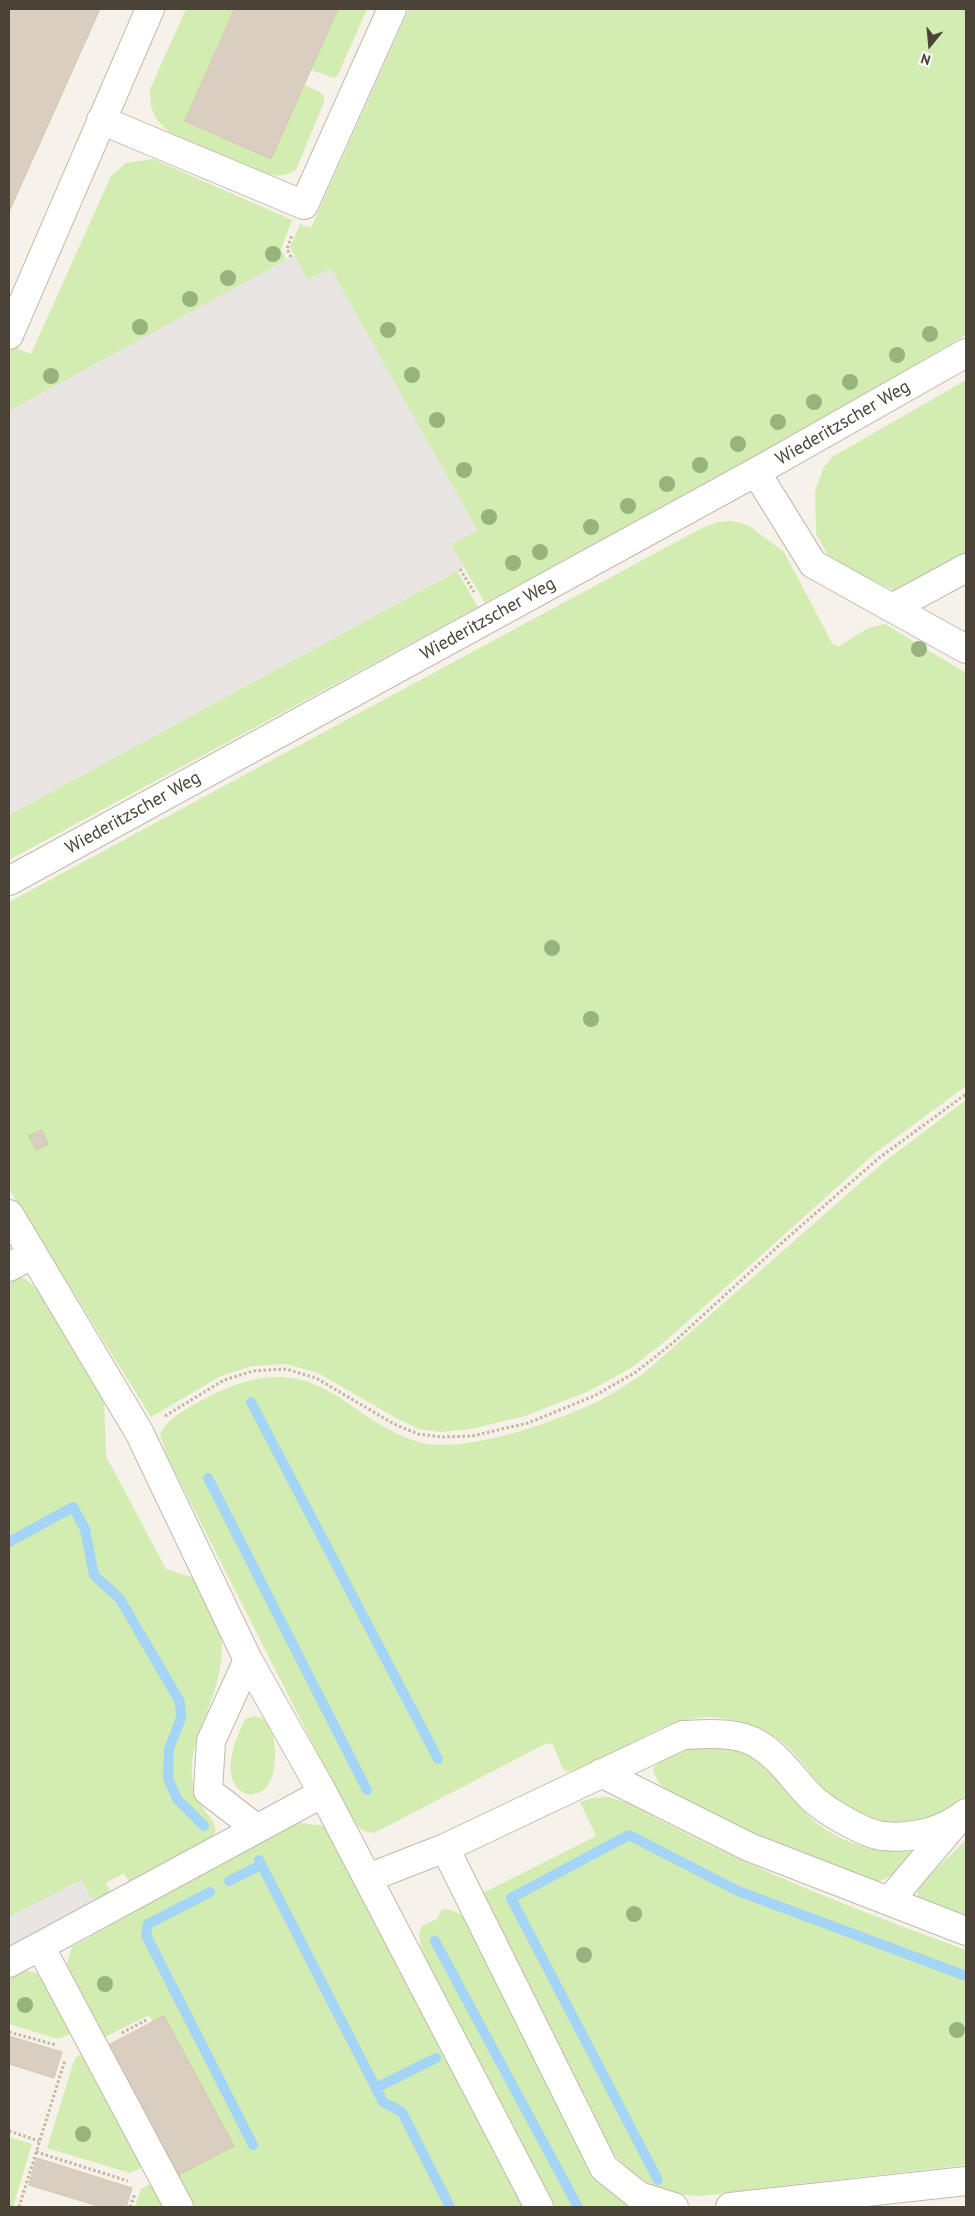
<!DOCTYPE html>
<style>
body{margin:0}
#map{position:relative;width:975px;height:2216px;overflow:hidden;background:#f6f2ea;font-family:"PT Sans",sans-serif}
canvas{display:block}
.frame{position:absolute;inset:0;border:10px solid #4b4337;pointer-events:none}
.north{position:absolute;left:905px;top:20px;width:50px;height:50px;-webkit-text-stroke:4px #fff;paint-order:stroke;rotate:197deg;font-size:14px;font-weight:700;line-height:20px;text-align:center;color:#4b4337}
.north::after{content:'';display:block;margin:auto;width:18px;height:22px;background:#4b4337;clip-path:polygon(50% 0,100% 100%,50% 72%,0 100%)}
</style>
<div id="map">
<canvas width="975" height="2216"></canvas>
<div class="frame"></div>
<div class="north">N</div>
</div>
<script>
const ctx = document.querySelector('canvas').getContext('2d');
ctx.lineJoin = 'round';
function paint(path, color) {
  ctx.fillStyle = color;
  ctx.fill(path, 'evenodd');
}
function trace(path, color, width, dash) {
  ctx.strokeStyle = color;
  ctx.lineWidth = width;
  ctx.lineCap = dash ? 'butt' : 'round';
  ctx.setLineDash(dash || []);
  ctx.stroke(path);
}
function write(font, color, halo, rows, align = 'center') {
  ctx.font = font + ' "PT Sans",sans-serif';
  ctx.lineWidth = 4.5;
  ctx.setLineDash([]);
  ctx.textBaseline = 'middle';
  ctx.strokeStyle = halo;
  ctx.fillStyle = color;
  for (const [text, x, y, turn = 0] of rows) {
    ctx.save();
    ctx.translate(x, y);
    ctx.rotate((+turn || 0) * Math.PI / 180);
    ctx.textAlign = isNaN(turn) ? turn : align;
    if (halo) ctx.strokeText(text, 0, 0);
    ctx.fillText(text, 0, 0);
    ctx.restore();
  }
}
const green = new Path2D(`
 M186,9H235L185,121L271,159L304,85L320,92L324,96V102L296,170C285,177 277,176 264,174L170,133L157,120L151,107L150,89Z
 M338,9H367L338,75L334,78L311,70Z
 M409,9H966V335L819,421L485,603L452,547L453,543L477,530L331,269L307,280L290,247L300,224L311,228Z
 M153,159L292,220L281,249L287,260L9,411V345L31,354L111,176L126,163Z
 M966,380V557L898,592L832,562L816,534L815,491L824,467L832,457Z
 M732,521L748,525L784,552L832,643L838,647L868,628L885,624L966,673V1086L874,1154L669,1338L631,1368L589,1391L525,1416L471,1429L440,1432L419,1429L396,1418L318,1373L286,1364L252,1366L221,1376L151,1417L9,1189V902L702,528L718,522Z
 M457,571L478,607L9,860V815Z
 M966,1100V1797C933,1822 903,1829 863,1816C857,1814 848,1812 842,1808C822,1791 809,1770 792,1751C772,1730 738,1718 709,1717C673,1717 644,1737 614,1753C599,1760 584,1766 568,1772L563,1769L553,1745L547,1743L374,1833L364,1831L352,1821L167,1456L160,1434C170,1415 192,1406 210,1396C242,1379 281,1369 316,1385C335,1393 353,1407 371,1419C392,1432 415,1445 441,1445C489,1445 553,1422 597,1402C613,1394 628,1383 643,1374L884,1162Z
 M15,1276L24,1278L39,1290L104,1399L106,1456L166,1569L200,1580C206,1595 215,1611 219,1627C227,1657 216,1689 205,1717C198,1736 190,1755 192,1776C193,1787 196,1799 203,1808C209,1817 214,1820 216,1831L211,1839L130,1884L124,1873L106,1883L111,1894L102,1900L91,1898L81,1880L9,1917V1278Z
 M255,1716L270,1722C276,1739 280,1780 262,1791C255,1795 247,1796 241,1791C220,1775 236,1738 245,1719Z
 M711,1746C728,1748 745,1752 759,1760C774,1770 783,1787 794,1800C823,1837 862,1852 908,1851L911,1853C906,1867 887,1880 874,1883L798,1857L676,1796C664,1789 657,1783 653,1770C663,1750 691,1748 711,1746Z
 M608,1797L628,1803C736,1863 850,1908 966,1950V2165L730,2192C681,2203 644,2190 612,2152L481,1894L596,1836L580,1802L593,1798Z
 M295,1822L323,1826L334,1834L528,2207H190L175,2177L233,2146L149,2015L101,2039L65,1969L72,1947Z
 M966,1840V1920L917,1898L918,1887Z
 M445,1909L456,1912L466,1918L608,2188L631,2207H554L422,1953L419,1933L422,1926L437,1919L441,1911Z
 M24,1970L45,1975L75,2032L58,2039L9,2024V1978Z
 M86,2052L145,2166L130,2173L47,2148L75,2058Z
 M9,2137L32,2144L13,2207H9Z
 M154,2182L168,2207H135L141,2189Z`);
const parking = new Path2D(`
 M295,255L307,280L331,268L477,531L453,543L452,547L464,567L9,815V411Z
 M81,1880L91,1898L102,1900L9,1949V1917Z`);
const stream = new Path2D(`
 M251,1402L438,1759
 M208,1478L367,1790
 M9,1542L73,1507L85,1529L94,1575L120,1599L180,1702L181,1718L169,1749L168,1778L177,1799L204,1826
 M259,1860L383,2102L402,2112L450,2207
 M229,1881L261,1865
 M210,1892L148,1924L146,1935L253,2145
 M435,1941L578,2207
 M376,2088L436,2058
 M658,2180L511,1898L629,1835L738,1891L966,1976`);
const building = new Path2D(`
 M9,9H100L9,212Z
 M235,9H338L271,159L185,121Z
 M42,1130L48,1144L36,1150L29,1136Z
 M164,2016L234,2146L175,2177L105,2047Z
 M9,2036L62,2052L54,2078L9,2064Z
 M37,2158L132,2188L126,2207H101L29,2185Z`);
const path = new Path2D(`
 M291,257L287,249L292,235
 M460,569L474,592
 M165,1416L224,1380L253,1371L286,1369L316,1378L394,1424L418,1434L441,1437L472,1436L528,1423L594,1396L636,1372L674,1342L785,1240L879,1158L966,1094
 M9,2032L56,2045
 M122,2033L148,2019
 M9,2131L39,2141
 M36,2152L128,2181
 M19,2207L65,2060
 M130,2207L135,2194`);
const minor = new Path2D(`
 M101,120L304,205L392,9
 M9,335L150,9
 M756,472L813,564L966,649
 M892,608L966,568
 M9,881L756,472L966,353
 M9,1214L139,1432L248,1660L323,1793L9,1963
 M9,1267L33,1254
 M248,1660L211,1741L208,1791L256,1828
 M601,1773L749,1847L966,1931
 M323,1793L539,2207
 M445,1848L604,2168L639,2196L674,2207
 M368,1878L445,1848L683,1735C706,1734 737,1731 758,1744C782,1759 794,1781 814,1800C828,1812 866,1835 884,1836C912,1839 945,1831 966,1813
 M889,1901L955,1823
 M40,1946L179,2207
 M730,2207L966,2181`);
const trees = [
 [273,254],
 [228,278],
 [190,299],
 [140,327],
 [388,330],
 [930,334],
 [897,355],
 [412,375],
 [51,376],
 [850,382],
 [814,402],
 [437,420],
 [778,422],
 [738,444],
 [700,465],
 [464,470],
 [667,484],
 [628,506],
 [489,517],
 [591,527],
 [540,552],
 [513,563],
 [919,649],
 [552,948],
 [591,1019],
 [634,1914],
 [584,1955],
 [105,1984],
 [25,2005],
 [957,2030],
 [83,2134]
];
const streetNames = [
 ["Wiederitzscher Weg",843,423,-30],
 ["Wiederitzscher Weg",488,619,-29],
 ["Wiederitzscher Weg",133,813,-29]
];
paint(green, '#d2ecb1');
paint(parking, '#e8e5e2');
trace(stream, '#a4d5f6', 10);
paint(building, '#d9cebf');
trace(building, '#d4c6b1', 1);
trace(minor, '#c3baac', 30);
trace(path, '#c5b69c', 3, [2.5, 2.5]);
trace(minor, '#fff', 28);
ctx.fillStyle = '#97b47e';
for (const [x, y] of trees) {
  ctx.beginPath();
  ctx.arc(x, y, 8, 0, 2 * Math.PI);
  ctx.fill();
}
write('18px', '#4b4337', '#fff', streetNames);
</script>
